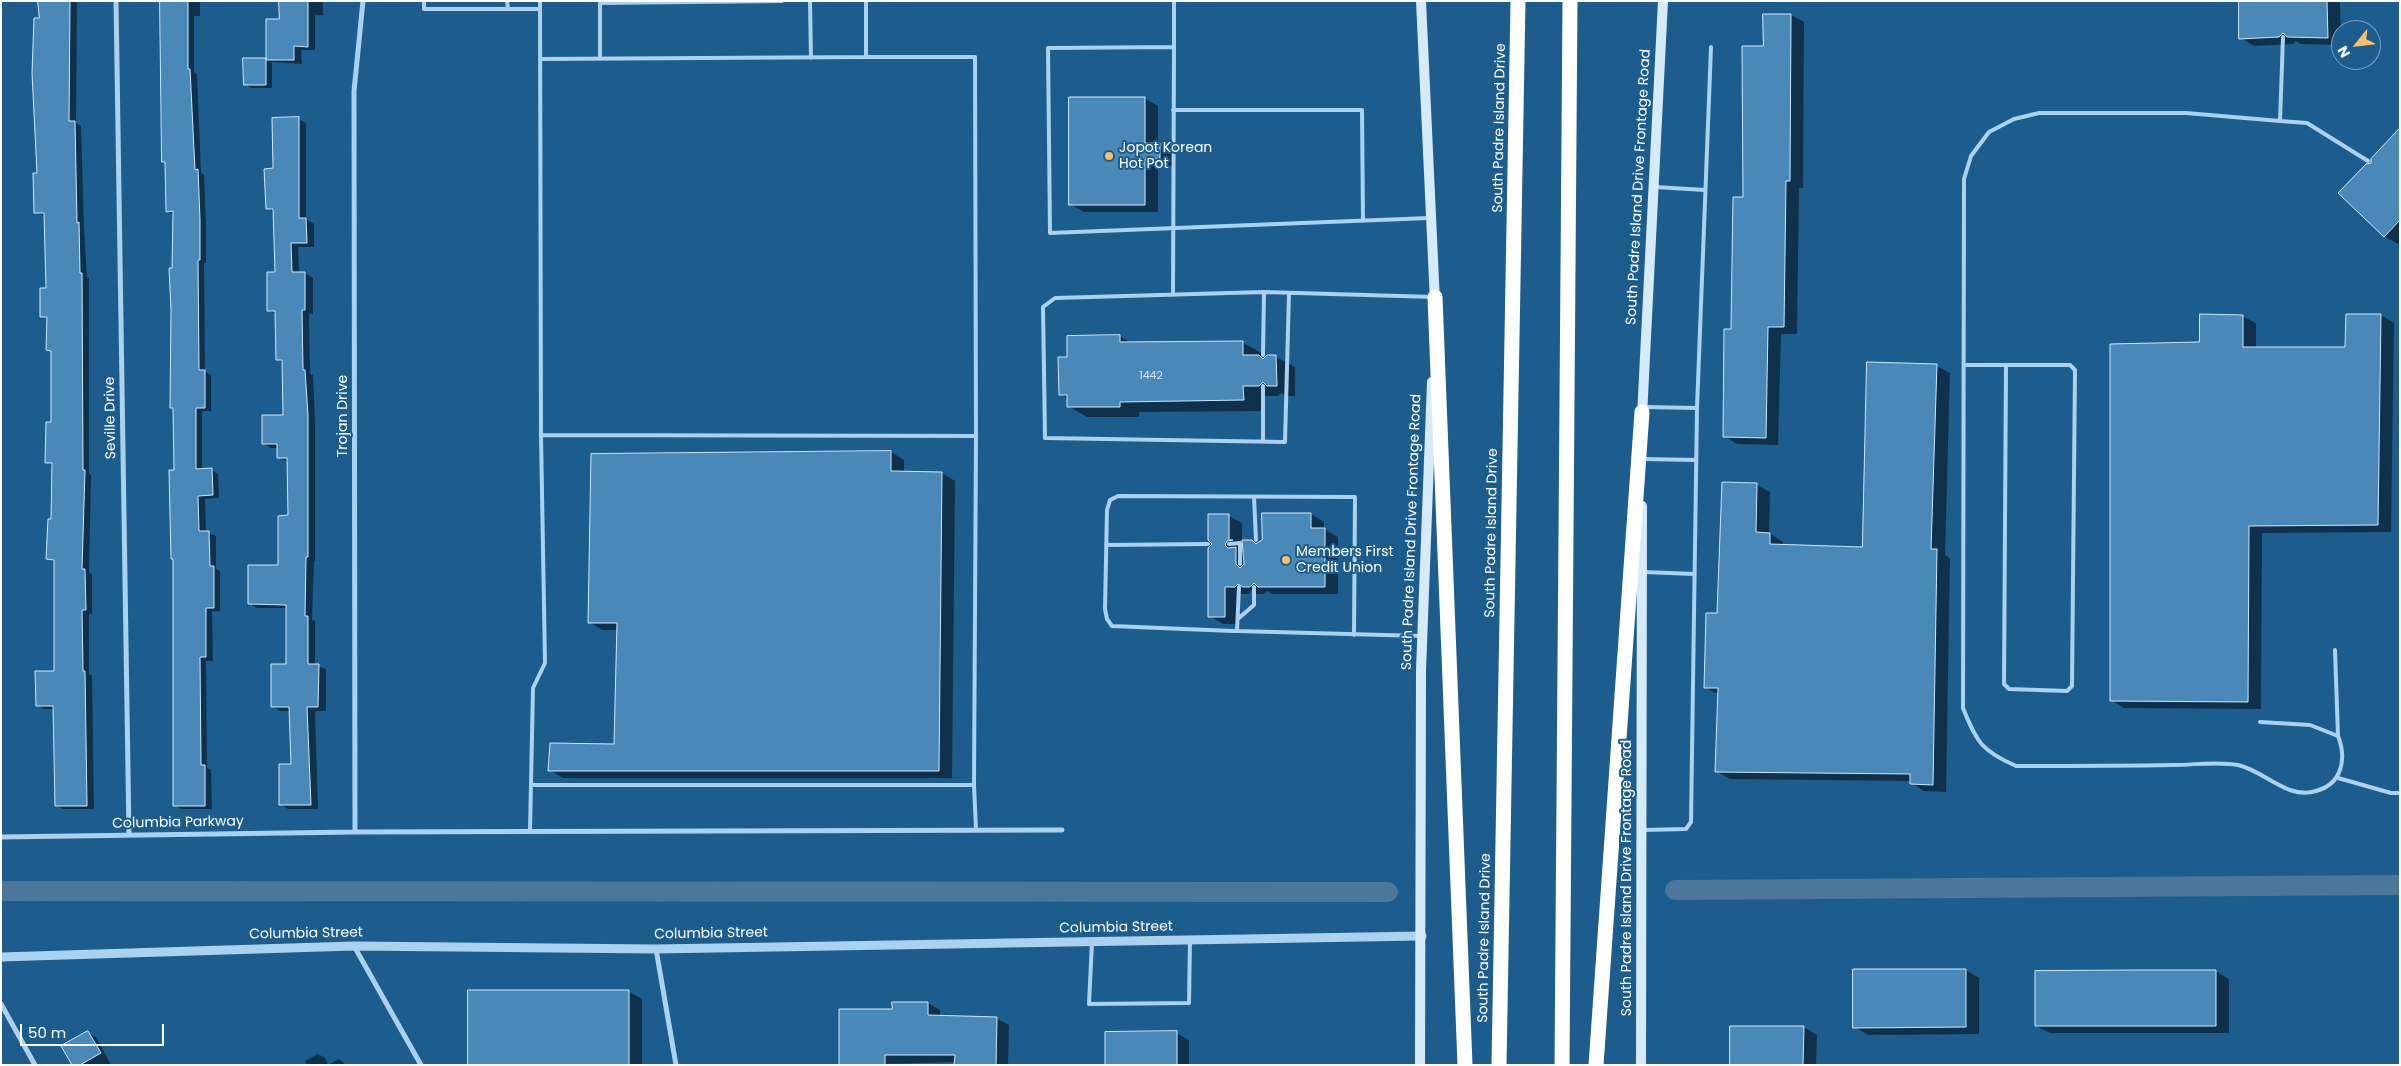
<!DOCTYPE html>
<style>
body{margin:0}
#map{position:relative;width:2401px;height:1066px;overflow:hidden;background:#1d5d8d;font-family:Poppins,sans-serif}
canvas{display:block}
.frame{position:absolute;inset:0;border:2px solid #fff;pointer-events:none}
.north{position:absolute;left:2331px;top:20px;width:50px;height:50px;box-sizing:border-box;background:#1d5d8d;border:1px solid #779ebb;border-radius:50%;rotate:241deg;font-size:14px;font-weight:700;line-height:20px;text-align:center;color:#fff}
.north::after{content:'';display:block;margin:auto;width:18px;height:22px;background:#fcbe69;clip-path:polygon(50% 0,100% 100%,50% 72%,0 100%)}
.scale{position:absolute;left:20px;top:1024px;width:144px;height:22px;box-sizing:border-box;border:2px solid #fff;border-top:0;padding-left:6px;font-size:15px;line-height:18px;white-space:nowrap;color:#fff;-webkit-text-stroke:4px #1d5d8d;paint-order:stroke}
</style>
<div id="map">
<canvas width="2401" height="1066"></canvas>
<div class="frame"></div>
<div class="north">N</div>
<div class="scale">50 m</div>
</div>
<script>
const ctx = document.querySelector('canvas').getContext('2d');
ctx.lineJoin = 'round';
function paint(path, color) {
  ctx.fillStyle = color;
  ctx.fill(path, 'evenodd');
}
function trace(path, color, width, dash) {
  ctx.strokeStyle = color;
  ctx.lineWidth = width;
  ctx.lineCap = dash ? 'butt' : 'round';
  ctx.setLineDash(dash || []);
  ctx.stroke(path);
}
function write(font, color, halo, rows, align = 'center') {
  ctx.font = font + ' Poppins,sans-serif';
  ctx.lineWidth = 4;
  ctx.setLineDash([]);
  ctx.textBaseline = 'middle';
  ctx.strokeStyle = halo;
  ctx.fillStyle = color;
  for (const [text, x, y, turn = 0] of rows) {
    ctx.save();
    ctx.translate(x, y);
    ctx.rotate((+turn || 0) * Math.PI / 180);
    ctx.textAlign = isNaN(turn) ? turn : align;
    if (halo) ctx.strokeText(text, 0, 0);
    ctx.fillText(text, 0, 0);
    ctx.restore();
  }
}
const shadow = new Path2D(`
 M39,1H77L76,123L81,126L84,227L87,277L89,278V474L91,475L89,573L92,574V614H89V674L92,676L94,809H63L56,805L54,709H44L37,705L55,672V563L48,558L52,520L53,466L47,462L52,423V352L48,350V319L42,316L47,289L45,216L35,212L38,174Z
 M160,1H200V16H194V73L197,74L201,173L204,175L206,224V263H204L205,371L211,375V411H202V470H212L218,474L219,498L205,499L206,532L216,536V569L220,571V611H212L213,661H206L207,768L211,770L212,809H181L175,805V410L171,408L174,215L167,211Z
 M280,1H323V15H315V50H301L302,64L272,62V88H252L245,85L265,59L267,60V20H280Z
 M2240,1H2340L2341,45L2301,44L2296,41L2293,44L2254,46L2241,38Z
 M1791,15L1804,22L1803,188H1799L1797,334H1781L1778,445L1737,444L1724,436L1744,198Z
 M1144,98L1158,106V144L1173,152V166H1158V212H1084L1070,204Z
 M298,119L306,123V219L314,224V247H298L299,273H305L313,278V314H309L310,374L313,375L315,420V561H314L312,620L315,621V665L326,669V711H315L318,809H288L280,804L292,765L290,711H280L272,706L288,665L287,608H257L249,603L280,566L289,517V462L278,457V448H271L263,443L284,417L283,363L278,359L277,315L268,310L277,274L275,213L267,208L274,169Z
 M2400,140V241L2398,244L2384,236L2372,164Z
 M2381,315L2394,323L2391,532L2262,533L2261,709L2124,708L2111,700L2200,344L2242,316L2256,323V349L2347,348Z
 M1120,336L1131,343L1242,342L1261,353V358L1264,360L1267,356L1276,357L1295,367V396H1287L1281,393L1278,396H1262V411L1139,412V417H1087L1068,406V399L1060,394L1068,358Z
 M1869,364L1937,366L1950,373L1945,555L1950,558L1946,792L1924,791L1911,783V781L1730,779L1716,771L1719,695L1705,687L1718,614L1757,485L1770,492L1769,533L1783,542V546L1863,548Z
 M891,452L904,460V472L942,473L955,481L952,778H563L550,770L615,745L618,630H602L589,622Z
 M1311,514L1324,522V529L1338,537V594H1272L1267,591L1264,594H1257L1251,590L1249,594H1238V624H1223L1210,616L1229,516L1242,523V541H1252L1257,544ZM1244,547V553L1239,550Z
 M1966,970L1979,978V1034L1868,1035L1855,1027Z
 M2216,971L2229,979V1033H2050L2036,1026Z
 M628,991L642,999V1065H469Z
 M928,1003L940,1010V1017L996,1018L1009,1025L1008,1065H956V1062L840,1065L893,1010Z
 M1804,1027L1817,1035L1816,1065H1731Z
 M88,1033L96,1037L111,1065H73Z
 M1176,1033L1189,1040V1065H1106Z
 M318,1054L325,1058L328,1065H307L305,1061Z
 M339,1059L346,1065H328Z`);
const canal = new Path2D(`
 M1675,890L2400,885
 M1,891L1388,892`);
const building = new Path2D(`
 M38,1H70L69,121H75L77,223L79,222L80,273H82L83,470H85L82,569H85L86,610H82L83,671H85L87,806H55L53,706H36L35,671H54V560L46,559L48,519H51L52,463H45L46,422H51V351L46,350L47,317H40V288H46L44,213H34L33,173H37L32,73L34,18H39Z
 M160,1H188V69H190L195,170L198,169L200,220V260H198L199,370H205V408H196V469L212,468L213,495L198,496L199,531H209L210,566H214V608H206V657H200L201,765H205V806H173V559H171L169,470H174L173,408H170L171,310L169,268H172L173,211L166,212L165,162H162Z
 M279,1H308V47L294,46V60H266V19H279Z
 M2239,1H2327L2328,38L2287,37L2283,33L2279,37L2239,39Z
 M1763,14H1791L1790,181H1786L1784,327H1768L1766,438L1723,437L1724,329H1731L1733,197H1743L1742,46H1763Z
 M243,58H266V85H244Z
 M1069,97H1145V143H1160V159H1145V205H1069Z
 M299,117V218H306L307,243H291L292,272H305V310H302L303,370H305L308,415V557H306L305,616H308V664H319L318,707H307L311,805H279V764H291L289,707H271V664H286V605L248,604V565H278V516L288,515L287,458H277V444H262V415H283L282,360H276L275,311H267V272H275L273,209H266L264,169L273,168L272,118Z
 M2400,128V220L2384,237L2338,193L2366,164L2371,163V159Z
 M2200,314L2243,315V347H2345L2346,314H2381L2378,525L2249,526L2248,702L2110,701V344L2199,342Z
 M1120,335V342L1243,341V355H1259L1263,359L1267,355H1276L1277,386H1267L1263,382L1259,386H1243L1244,400L1120,402V407H1067V395H1059L1058,357H1067V336Z
 M1867,362L1937,364L1931,549H1937L1933,785L1910,784V774L1715,772L1718,688H1704L1706,613H1717L1722,482L1757,483L1756,532L1770,533V544L1862,547Z
 M891,451V471L942,472L939,771H548L550,743L614,744L617,623H588L591,454Z
 M1262,513H1311V528H1325V587H1258L1254,583L1250,587H1243L1238,584L1235,587H1225V617H1208V548L1212,544L1208,540V514H1229V540H1233L1227,541L1225,545L1228,548L1236,547V564L1240,568L1244,564L1242,540H1252L1256,544L1262,540Z
 M1853,969H1966V1027L1853,1028Z
 M2132,970H2216V1026H2035V971Z
 M468,990H629V1065H468Z
 M892,1002H928V1015L997,1017L996,1065H954L955,1055H885V1065H839V1009H892Z
 M1730,1026H1804L1803,1065H1730Z
 M88,1031L101,1053L80,1065H72L61,1046Z
 M1177,1031V1065H1105V1032Z`);
const service = new Path2D(`
 M424,1V9H540
 M507,1L508,9
 M540,1L541,435L976,436L975,57H866V1
 M810,1L811,58
 M1174,1V47
 M540,59L866,57
 M600,59V3L782,1
 M1173,110H1362L1363,221
 M2280,121L2307,123L2368,161
 M1655,187L1705,190
 M1289,293L1285,442L1045,438L1043,307L1055,298L1264,292L1433,297
 M1173,295L1174,47L1048,48L1050,233L1429,218
 M1263,355L1264,292
 M1964,365H2070L2075,370L2072,686L2067,691L2009,689L2004,684L2006,365
 M1263,386V441
 M1644,407L1697,408
 M1643,459L1696,460
 M1254,497L1256,540
 M1229,544L1240,543V564
 M1106,545L1208,544
 M1644,572L1694,574
 M1239,618L1254,605V587
 M1237,631L1239,587
 M1354,635L1355,497L1118,496L1110,500L1107,510L1105,609L1107,619L1112,626L1232,631H1237L1422,636
 M2335,650L2338,736
 M2260,722L2310,725L2338,736C2347,759 2342,784 2316,791C2287,800 2265,771 2238,765C2218,761 2194,765 2173,765C2121,766 2069,766 2016,766C1982,751 1977,743 1963,708L1964,179L1971,156L1989,132L2014,119L2039,113H2186L2280,121L2283,37
 M2338,778L2391,793H2400
 M531,785H974L976,436
 M974,785L976,830
 M1644,830L1686,829L1691,822L1697,408L1711,47
 M530,831L533,688L545,663L541,435
 M1092,942L1089,1004L1189,1003L1190,940`);
const minor = new Path2D(`
 M116,1L129,835
 M355,832L354,91L363,1
 M1,837L355,832L1062,830
 M354,946L421,1065
 M656,949L676,1065
 M1,1004L35,1065`);
const tertiary = new Path2D(`
 M1,957L354,946L656,949L1422,936`);
const secondary = new Path2D(`
 M1421,1L1435,302
 M1642,416L1663,1
 M1420,1065L1421,670L1432,382
 M1641,1065L1642,506`);
const motorway = new Path2D(`
 M1435,297L1465,1065
 M1499,1065L1518,1
 M1562,1065L1570,1
 M1596,1065L1642,412`);
const markers = [
 [1109,156,5,"#fcbe69"],
 [1286,560,5,"#fcbe69"]
];
const numberNames = [
 ["1442",1151,376]
];
const streetNames = [
 ["South Padre Island Drive",1500,128,-89],
 ["South Padre Island Drive Frontage Road",1639,187,-87],
 ["Trojan Drive",343,416,-90],
 ["Seville Drive",111,418,-91],
 ["South Padre Island Drive Frontage Road",1412,532,-88],
 ["South Padre Island Drive",1492,533,-89],
 ["Columbia Parkway",178,823,-1],
 ["South Padre Island Drive Frontage Road",1627,878,-90],
 ["Columbia Street",1116,928,-1],
 ["Columbia Street",306,934,-1],
 ["Columbia Street",711,934,-1],
 ["South Padre Island Drive",1485,938,-89]
];
const poiNames = [
 ["Jopot Korean",1119,148],
 ["Hot Pot",1119,164],
 ["Members First",1296,552],
 ["Credit Union",1296,568]
];
paint(shadow, '#0007');
trace(canal, '#4b789a', 20);
paint(building, '#4a88b7');
trace(building, '#d0e8f9', 1);
trace(service, '#aad1ed', 4);
trace(minor, '#aad1ed', 5);
trace(tertiary, '#aad1ed', 9);
trace(secondary, '#d7eaf9', 10);
trace(motorway, '#fff', 15);
for (const [x, y, r, color] of markers) {
  const dot = new Path2D();
  dot.arc(x, y, r, 0, 2 * Math.PI);
  ctx.fillStyle = color;
  ctx.fill(dot);
  trace(dot, '#1d5d8d', 2);
}
write('11px', '#d2e1ed', null, numberNames);
write('14px', '#fff', '#1d5d8d', streetNames);
write('14px', '#fff', '#1d5d8d', poiNames, 'left');
</script>
